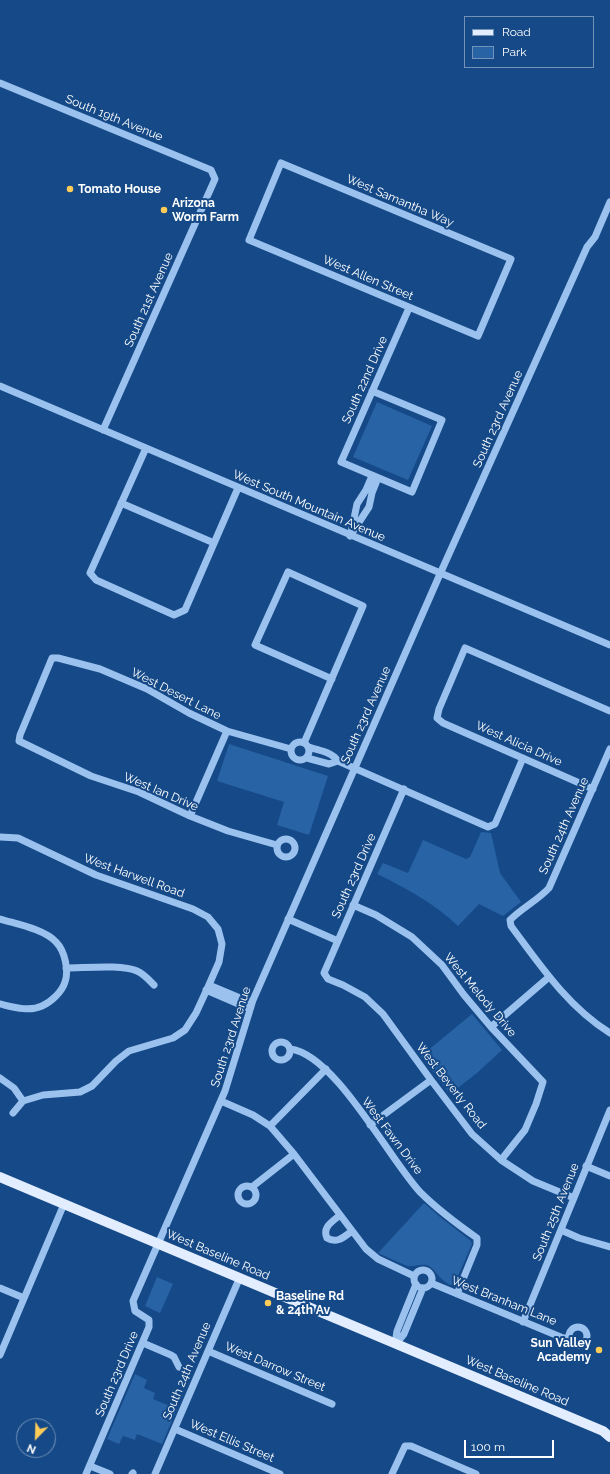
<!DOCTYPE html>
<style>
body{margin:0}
#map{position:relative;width:610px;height:1474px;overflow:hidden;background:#154987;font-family:Raleway,sans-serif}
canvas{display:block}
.legend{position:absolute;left:464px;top:16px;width:130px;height:52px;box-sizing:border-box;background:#154987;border:1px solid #7392b7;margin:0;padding:5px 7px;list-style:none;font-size:12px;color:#fff}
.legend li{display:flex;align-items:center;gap:8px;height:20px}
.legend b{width:20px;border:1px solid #7392b7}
.north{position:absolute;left:16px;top:1418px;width:40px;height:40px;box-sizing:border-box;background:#154987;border:1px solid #7392b7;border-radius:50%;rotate:203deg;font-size:11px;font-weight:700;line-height:16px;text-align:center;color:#fff}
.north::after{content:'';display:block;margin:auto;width:14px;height:18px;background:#ffcc58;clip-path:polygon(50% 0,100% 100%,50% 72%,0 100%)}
.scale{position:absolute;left:464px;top:1440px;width:90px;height:18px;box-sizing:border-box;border:2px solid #fff;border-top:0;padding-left:5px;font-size:12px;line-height:14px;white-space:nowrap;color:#fff;-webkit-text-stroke:3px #154987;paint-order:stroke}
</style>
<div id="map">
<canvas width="610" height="1474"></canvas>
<ul class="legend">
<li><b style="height:5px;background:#e2eeff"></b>Road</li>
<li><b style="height:11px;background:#2863a6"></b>Park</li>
</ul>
<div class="north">N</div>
<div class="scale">100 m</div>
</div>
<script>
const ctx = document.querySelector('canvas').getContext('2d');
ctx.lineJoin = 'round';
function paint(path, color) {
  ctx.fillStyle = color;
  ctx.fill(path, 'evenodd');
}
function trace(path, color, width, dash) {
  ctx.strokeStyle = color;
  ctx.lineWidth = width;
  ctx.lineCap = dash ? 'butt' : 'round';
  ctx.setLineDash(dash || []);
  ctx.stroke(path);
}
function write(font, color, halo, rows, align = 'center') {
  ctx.font = font + ' Raleway,sans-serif';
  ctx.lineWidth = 4;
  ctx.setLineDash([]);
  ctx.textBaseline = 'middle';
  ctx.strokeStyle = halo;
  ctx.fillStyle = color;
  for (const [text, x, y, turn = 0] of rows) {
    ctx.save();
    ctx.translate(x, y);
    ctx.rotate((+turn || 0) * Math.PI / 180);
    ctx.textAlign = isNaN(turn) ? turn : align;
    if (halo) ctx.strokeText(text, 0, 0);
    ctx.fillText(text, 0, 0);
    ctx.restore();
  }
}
const green = new Path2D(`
 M377,402L432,426L408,480L353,457Z
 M229,744L328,776L309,835L277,825L284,802L217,781Z
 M481,832L491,833L500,873L521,902L503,916L479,904L458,926C435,904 406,888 377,874L383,863L408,873L423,840L466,859L470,857Z
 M472,1014L502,1050L477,1073L450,1094L421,1056Z
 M424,1203L440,1217L471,1241L472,1244L455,1283L451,1285C439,1281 435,1267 426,1265C420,1264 414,1267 407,1266L378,1253Z
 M157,1277L173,1284L160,1313L145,1306Z
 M135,1374L147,1380L144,1388L155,1393L153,1399L177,1409L162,1444L137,1434L135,1440L123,1436L119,1444L107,1439Z`);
const minor = new Path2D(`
 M0,83L211,170L215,179L103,430
 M281,163L511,259L478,336L249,240Z
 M0,386L610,645
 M372,391L442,420L412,492L341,462L409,308
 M146,448L90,573L96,580L174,615L185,610L238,488
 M121,503L214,543
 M351,533L357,504L366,490L372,476
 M350,536L369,507L372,493L378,478
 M291 751a9 9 0 1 1 18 0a9 9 0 1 1-18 0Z
 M304,743L363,606L288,572L255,645L332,679
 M308,747C319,750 332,752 338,761L488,827L495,824L523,758
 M610,749L549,888C538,900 522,908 510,920L511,926C540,965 568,1007 610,1033
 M307,758L329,764L338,761
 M404,789L324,973L328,979L343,985L365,997L383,1014L431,1080L472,1134L501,1160L533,1181L574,1198
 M593,789L443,723L437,718L439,709L465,648L610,711
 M190,816L227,731
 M0,837L18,838L96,875L193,909L208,917L218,929L222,944L219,962L208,987L196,1013L185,1030L173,1038L129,1051L116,1061L92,1086L80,1092L43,1095L23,1101L13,1113
 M277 848a9 9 0 1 1 18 0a9 9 0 1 1-18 0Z
 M277,845L228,831L190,816L139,792L91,776L19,741L20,735L52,658H58L100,669L147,689L189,713L227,731L291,749
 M353,905L376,915L412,937L442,965L464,995L491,1027L543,1082L536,1104L525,1130L501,1160
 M0,919C16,924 44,929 56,942C65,951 69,971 65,982C62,992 51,1002 42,1006C29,1012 13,1007 0,1004
 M288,919L338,941
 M66,968C84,968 123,964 137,971C144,974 149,980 154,985
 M209,985L252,1003
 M206,990L250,1009
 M491,1027L549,977
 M272 1051a9 9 0 1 1 18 0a9 9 0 1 1-18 0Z
 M290,1049C335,1054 389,1159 420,1192C437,1209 457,1224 477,1238V1245L457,1294
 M0,1078L14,1088L23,1101
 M221,1101L253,1115L270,1126L294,1154L366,1249L378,1259L414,1276
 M370,1125L431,1080
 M270,1126L326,1069
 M586,1166L610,1176
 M238 1195a9 9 0 1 1 18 0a9 9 0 1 1-18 0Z
 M252,1187L294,1154
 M340,1215C332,1222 322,1227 327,1238C337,1244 344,1237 352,1231
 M561,1230L579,1238L610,1247
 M414 1279a9 9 0 1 1 18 0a9 9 0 1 1-18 0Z
 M431,1283L563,1338H569
 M0,1288L24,1298
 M523,1322L610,1110
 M569 1336a9 9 0 1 1 18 0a9 9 0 1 1-18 0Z
 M143,1343L171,1355L174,1357L179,1367
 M395,1344L397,1331L416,1284
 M396,1344L404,1334L423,1288
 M208,1351L332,1404
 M0,1355L64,1204
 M175,1429L280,1474
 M90,1466L110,1474
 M86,1474L149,1327V1320L135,1311L133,1301L225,1091L253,1000L440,574L587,247L595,237L610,202
 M132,1474L133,1473
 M155,1474L240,1277
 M392,1474L405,1446H411L476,1474`);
const major = new Path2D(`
 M0,1177L603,1431L610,1437`);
const markers = [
 [70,189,4,"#ffcc58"],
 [164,210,4,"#ffcc58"],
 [268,1303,4,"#ffcc58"],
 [599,1350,4,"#ffcc58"]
];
const streetNames = [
 ["South 19th Avenue",114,118,22],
 ["West Samantha Way",400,201,23],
 ["West Allen Street",368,278,23],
 ["South 21st Avenue",149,300,-66],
 ["South 22nd Drive",365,380,-66],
 ["South 23rd Avenue",498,419,-66],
 ["West South Mountain Avenue",309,506,23],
 ["West Desert Lane",176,694,27],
 ["South 23rd Avenue",366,715,-66],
 ["West Alicia Drive",519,744,24],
 ["West Ian Drive",161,792,23],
 ["South 24th Avenue",564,826,-66],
 ["West Harwell Road",134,876,20],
 ["South 23rd Drive",354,876,-66],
 ["West Melody Drive",480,995,50],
 ["South 23rd Avenue",231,1037,-72],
 ["West Beverly Road",451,1086,52],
 ["West Fawn Drive",392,1136,53],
 ["South 25th Avenue",556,1212,-68],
 ["West Baseline Road",218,1255,23],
 ["West Branham Lane",504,1301,22],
 ["West Darrow Street",275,1367,23],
 ["South 24th Avenue",187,1371,-67],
 ["South 23rd Drive",117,1374,-67],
 ["West Baseline Road",517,1381,23],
 ["West Ellis Street",232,1441,23]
];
const poiNames = [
 ["Tomato House",78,189],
 ["Arizona",172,203],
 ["Worm Farm",172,217],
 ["Baseline Rd",276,1296],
 ["& 24th Av",276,1310],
 ["Sun Valley",591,1343,"right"],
 ["Academy",591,1357,"right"]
];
paint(green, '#2863a6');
trace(minor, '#9bc2ee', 7);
trace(major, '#e2eeff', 10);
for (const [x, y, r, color] of markers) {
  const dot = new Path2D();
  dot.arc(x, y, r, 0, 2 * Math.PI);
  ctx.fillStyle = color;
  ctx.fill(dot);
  trace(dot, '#154987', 1.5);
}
write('12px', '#fff', '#154987', streetNames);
write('bold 12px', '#fff', '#154987', poiNames, 'left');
</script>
